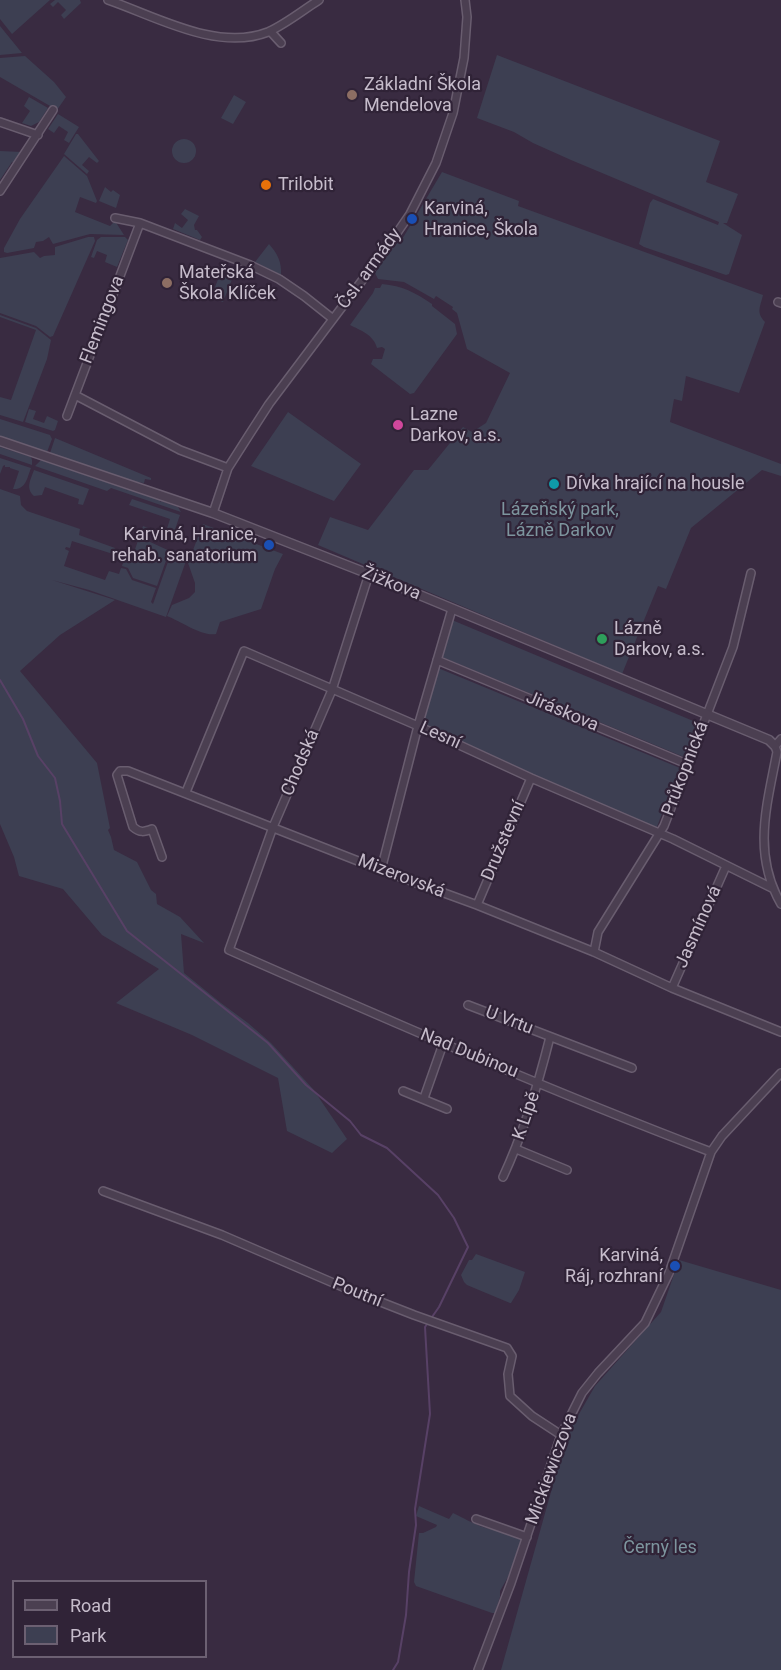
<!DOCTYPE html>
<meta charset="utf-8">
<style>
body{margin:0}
#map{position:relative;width:781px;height:1670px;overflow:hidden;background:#392b41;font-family:Roboto,sans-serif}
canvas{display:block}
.legend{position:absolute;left:12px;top:1580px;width:195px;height:78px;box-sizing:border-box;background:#302337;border:2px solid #6c6072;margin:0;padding:8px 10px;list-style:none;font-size:18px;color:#c6bccb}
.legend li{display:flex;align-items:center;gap:12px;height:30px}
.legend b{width:30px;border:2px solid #6c6072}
</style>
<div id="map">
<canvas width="781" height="1670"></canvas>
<ul class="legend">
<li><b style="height:8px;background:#4b3f51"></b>Road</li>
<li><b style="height:16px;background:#3d3f52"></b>Park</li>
</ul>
</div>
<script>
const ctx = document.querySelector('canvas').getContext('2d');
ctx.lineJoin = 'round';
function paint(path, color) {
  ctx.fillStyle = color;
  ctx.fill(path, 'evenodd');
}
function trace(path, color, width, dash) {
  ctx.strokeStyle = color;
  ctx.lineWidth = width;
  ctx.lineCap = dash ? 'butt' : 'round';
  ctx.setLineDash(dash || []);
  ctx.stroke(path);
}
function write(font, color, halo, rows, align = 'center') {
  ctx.font = font + ' Roboto,sans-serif';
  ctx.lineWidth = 4.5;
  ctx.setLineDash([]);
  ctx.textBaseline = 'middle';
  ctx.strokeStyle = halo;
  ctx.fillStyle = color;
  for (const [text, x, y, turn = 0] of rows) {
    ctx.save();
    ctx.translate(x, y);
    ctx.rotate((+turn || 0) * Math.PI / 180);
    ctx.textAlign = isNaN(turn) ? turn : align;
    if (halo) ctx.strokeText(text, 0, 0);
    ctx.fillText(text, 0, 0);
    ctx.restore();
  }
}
const green = new Path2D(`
 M0,0H50L12,34L0,19Z
 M55,0H80L81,3L64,19L61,15L66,10L58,2L53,7L50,4Z
 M0,26L22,53L0,55Z
 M497,55L720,141L706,182L738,194L727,223H723L742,235L729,274L726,275L723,274L644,247L639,244L650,203L653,199L718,225L719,222L571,160L533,143L514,132L477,118Z
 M25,56L54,82L66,97L57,110L0,77V58Z
 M234,95L246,102L233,124L221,118Z
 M29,97L48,108L39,122L31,126L22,123L30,111L24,106Z
 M58,114L79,127L69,143L64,140L68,132L59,126L54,133L48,129Z
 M76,134H78L99,161L97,163L89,157L82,165L89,171L87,174L64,154Z
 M172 151a12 12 0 1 1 24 0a12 12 0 1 1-24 0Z
 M0,151L22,152L15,163L12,162L0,180Z
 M64,156L87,176L97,201L96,203L80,197L75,212L110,226L115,221L124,235L90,234L53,244L49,237L43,241L36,242L34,248L7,253L4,252V248L20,219Z
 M442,172L519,201L518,206L763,295C760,308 756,312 765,322L739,393L686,376L682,401L674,399L670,422L781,464V476L762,470L691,528L666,589L658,586L622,674L318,545L330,517L368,530L414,470H428L463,427L472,432L486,423L510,373L467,349L457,313L452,309L453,307L436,296L434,299L404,282L378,279L375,273L398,240H401L404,236Z
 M105,187L111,192L113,190L120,195L116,208L99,201Z
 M185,209L199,216L194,225L195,230H197L202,237L200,240L173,229L175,223L182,228L188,220L181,214Z
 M88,237H94L95,241L53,336L50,337L36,326L0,313V258L34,252L40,258L44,256L55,255V247Z
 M101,237H125L128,240L117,267L105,262L107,255L97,251L94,258L91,257L97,240Z
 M269,244C277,253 282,262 281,275L255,262Z
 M221,272L233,277L223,302L211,297Z
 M382,284C403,286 414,292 432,304V306L455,324L457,334L414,393L410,394L371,364L373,359H382L385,349L382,347L377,348C374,335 360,330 350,325L373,293L375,288H380Z
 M0,315L36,328L51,340L47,359L23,422L0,415V397L11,400L36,330L0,317Z
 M29,409L36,411L33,419L44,423L47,416L58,421L55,430L53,431L25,422Z
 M288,412L361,464L334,501L251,466Z
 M0,419L50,435L52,439L47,452L0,436Z
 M55,438L151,478V480L145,479L144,483L136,482L50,453Z
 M0,447L31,457L32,460V465L0,454Z
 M0,458L31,468C27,478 26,490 13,489L19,471L10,468V467H5V465L3,466L0,474Z
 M41,460L127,489L126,491L128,489L160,500V502L161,501L178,507L181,512L111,488L107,491L35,466Z
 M34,470L89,489L83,505L78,504L79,499L45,487L42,495L34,496C25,488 31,479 34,470Z
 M0,489L20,496L21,505L27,511L80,529L79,535L115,548L113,554L72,541L70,548L66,547L65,549L69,551L64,566L105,580L109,571L119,574L121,568L126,569L132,580L156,588L151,602L153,604L170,556L168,555L157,586L133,578L128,568L122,566L124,559L131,561L143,526L151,529L148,541L172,552L171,556L186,561L166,617L89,590L52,580L115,600L60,635L20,671L97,763L110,828L108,830L111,837L114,850L137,862L151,890L156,894L157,904L180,917L204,943L181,934L184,973L221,1003L248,1023L271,1043L313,1089L347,1139L332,1153L287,1131L278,1078L192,1035L116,1003L159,969L102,935L63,889L19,876L14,857L0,824Z
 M132,499L180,515L173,535L170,537L165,535L170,519L129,505Z
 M203,524L283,554L275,569L261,609L220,622L216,634C203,637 180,621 167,616L172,605L189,598L195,592V583L188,563Z
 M452,620L698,723L684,757L442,657Z
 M438,668L680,768L656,829L425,727L422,723Z
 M476,1254L525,1272L519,1290L511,1303H510L467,1285L464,1282L461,1275L469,1260H472Z
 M679,1260L781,1290V1670H501L567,1435L595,1386L661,1312Z
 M419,1506L449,1519L453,1513C464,1518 485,1531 496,1529L521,1539L522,1542L508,1577L500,1591V1597L495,1613H492L416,1586L414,1582L419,1533H423L436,1527L437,1525L416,1516Z`);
const stream = new Path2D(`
 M0,680L23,719L38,756L55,778L60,801L62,824L127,931L268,1043L306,1085L350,1121L361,1135L387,1148L438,1195L454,1218L468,1247L439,1307L425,1327L430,1414L415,1509L416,1525L409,1572L406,1615L398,1662L393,1670`);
const minor = new Path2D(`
 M108,0C155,16 217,52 268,32C286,24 303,10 319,0
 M270,31L281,43
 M0,122L38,135
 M0,191L53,110
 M115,218L140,223L250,265L279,279L304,296L333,319
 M778,302L781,303
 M75,395L180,450L228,468
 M67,416L140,223
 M213,513L228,468L249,435L269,404L388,246L410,214L436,163L453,113L464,58L467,17L465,0
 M369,574L332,690L273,827L229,950C388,1020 548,1090 711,1152
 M437,660L687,764
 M781,739L775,746L777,752C767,805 752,853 781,904
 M186,792L244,651L418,726L531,778L673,839L772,888
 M162,857L152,829C144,832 140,833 133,827L117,775L120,771H128L381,870L477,905L594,952L672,988L781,1032
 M381,870L418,726L452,609
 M477,905L531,778
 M594,952L598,932L664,826L733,647L751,573
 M672,988L726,866
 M468,1005L632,1068
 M403,1091L447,1109
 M424,1098L443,1044
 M516,1149L567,1170
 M503,1177C524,1132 538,1085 550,1037
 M103,1191L222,1235L345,1288L414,1315L507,1348L512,1356L508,1374L510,1396L532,1416L561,1435
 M476,1519L527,1537
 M478,1670L511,1583L561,1435L582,1393L598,1373L645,1323L669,1273L711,1152L722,1136L781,1073`);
const tertiary = new Path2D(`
 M0,441L213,513L369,574L769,740L775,746`);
const markers = [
 [352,95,6,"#8d6e63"],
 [266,185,6,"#e8710a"],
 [412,219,6,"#1a4fb4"],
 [167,283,6,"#8d6e63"],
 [398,425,6,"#d1479c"],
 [554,484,6,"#0f9aa8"],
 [269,545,6,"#1a4fb4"],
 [602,639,6,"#2e9e5b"],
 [675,1266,6,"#1a4fb4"]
];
const poiNames = [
 ["Základní Škola",364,85],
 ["Mendelova",364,106],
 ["Trilobit",278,185],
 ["Karviná,",424,209],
 ["Hranice, Škola",424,230],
 ["Mateřská",179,273],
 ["Škola Klíček",179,294],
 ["Lazne",410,415],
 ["Darkov, a.s.",410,436],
 ["Dívka hrající na housle",566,484],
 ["Karviná, Hranice,",257,535,"right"],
 ["rehab. sanatorium",257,556,"right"],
 ["Lázně",614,629],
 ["Darkov, a.s.",614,650],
 ["Karviná,",663,1256,"right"],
 ["Ráj, rozhraní",663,1277,"right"]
];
const streetNames = [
 ["Čsl. armády",370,269,-54],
 ["Flemingova",103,320,-69],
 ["Žižkova",391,584,22],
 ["Jiráskova",562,712,23],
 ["Lesní",440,736,24],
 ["Chodská",301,763,-67],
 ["Průkopnická",686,769,-69],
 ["Družstevní",504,841,-67],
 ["Mizerovská",401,877,21],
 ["Jasmínová",699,927,-66],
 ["U Vrtu",509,1021,21],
 ["Nad Dubinou",469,1054,22],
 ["K Lípě",527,1116,-71],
 ["Poutní",357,1293,22],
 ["Mickiewiczova",552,1469,-70]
];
const parkNames = [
 ["Lázeňský park,",560,510],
 ["Lázně Darkov",560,531],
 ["Černý les",660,1548]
];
paint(green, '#3d3f52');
trace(stream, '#584166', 2);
trace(minor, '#695d6f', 10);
trace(tertiary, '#695d6f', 11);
trace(minor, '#4b3f51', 7);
trace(tertiary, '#4b3f51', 8);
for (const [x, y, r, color] of markers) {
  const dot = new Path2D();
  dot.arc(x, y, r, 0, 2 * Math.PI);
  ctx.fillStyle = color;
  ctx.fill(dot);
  trace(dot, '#302337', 2);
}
write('18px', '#c6bccb', '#302337', poiNames, 'left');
write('18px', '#c6bccb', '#302337', streetNames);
write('18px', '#7d959e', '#302337', parkNames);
</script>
